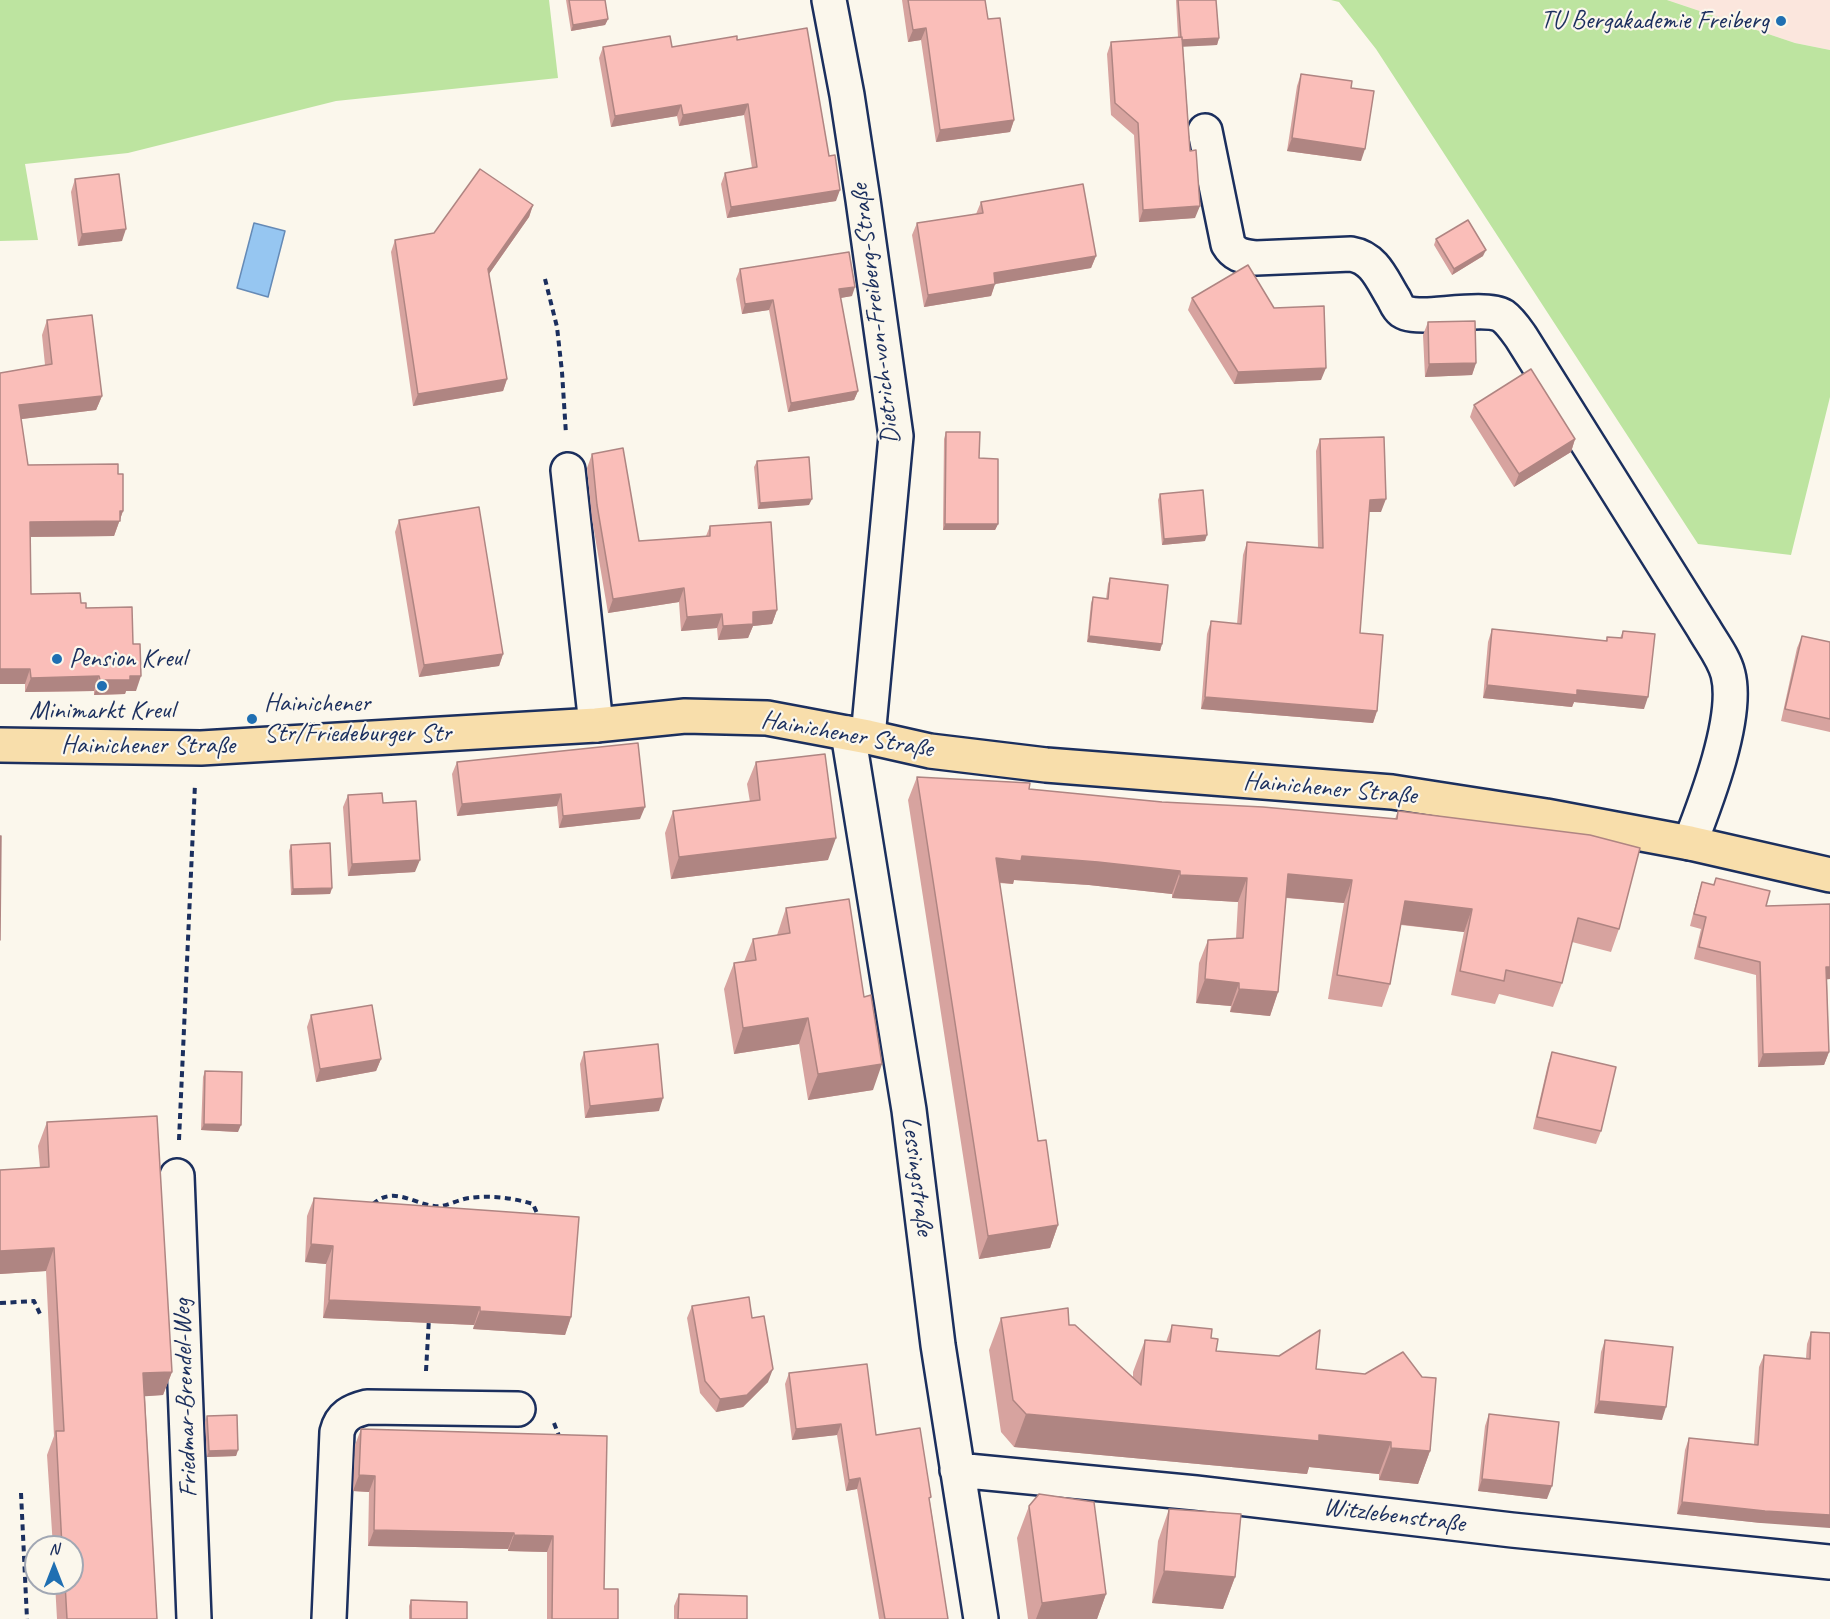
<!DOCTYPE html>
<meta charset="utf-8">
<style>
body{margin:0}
#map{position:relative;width:1830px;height:1619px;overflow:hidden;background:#fbf7ec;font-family:Caveat,sans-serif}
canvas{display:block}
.north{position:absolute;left:24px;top:1535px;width:60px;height:60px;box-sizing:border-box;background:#fbf7ec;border:2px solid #a1a7b3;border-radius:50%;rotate:0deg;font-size:16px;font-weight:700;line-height:24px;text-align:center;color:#1b2f5e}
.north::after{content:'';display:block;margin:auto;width:21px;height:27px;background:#1f6fb2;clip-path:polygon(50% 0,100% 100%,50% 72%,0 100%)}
</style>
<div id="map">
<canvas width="1830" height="1619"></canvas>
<div class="north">N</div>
</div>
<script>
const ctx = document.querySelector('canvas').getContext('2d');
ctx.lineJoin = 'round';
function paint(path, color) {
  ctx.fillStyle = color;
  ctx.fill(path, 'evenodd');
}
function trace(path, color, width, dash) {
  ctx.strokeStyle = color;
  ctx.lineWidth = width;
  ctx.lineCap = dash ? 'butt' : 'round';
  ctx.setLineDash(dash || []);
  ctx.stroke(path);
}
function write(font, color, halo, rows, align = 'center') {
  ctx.font = font + ' Caveat,sans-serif';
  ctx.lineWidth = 4.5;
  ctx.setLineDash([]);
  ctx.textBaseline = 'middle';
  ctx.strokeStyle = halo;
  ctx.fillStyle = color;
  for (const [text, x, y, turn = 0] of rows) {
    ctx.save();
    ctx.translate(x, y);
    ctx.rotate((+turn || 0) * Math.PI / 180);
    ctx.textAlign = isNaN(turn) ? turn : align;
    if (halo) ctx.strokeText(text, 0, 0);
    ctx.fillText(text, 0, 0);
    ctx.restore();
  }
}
const built = new Path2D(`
 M1667,0H1830V50L1795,43Z`);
const green = new Path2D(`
 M0,0H549L558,78L336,101L128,153L25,164L38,240L0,241Z
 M1331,0H1667L1795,43L1830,50V397L1791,555L1698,544L1376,49L1339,2Z`);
const water = new Path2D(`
 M254,223L285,231L268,297L237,288Z`);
const path = new Path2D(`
 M545,279L557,327L562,372L566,434
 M179,1140L195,784
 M373,1204C393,1186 412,1203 434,1206C445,1208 458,1199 470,1198C491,1195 513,1198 533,1204L539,1218
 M0,1303L34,1301L40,1314
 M426,1371L429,1318
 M554,1423L559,1436
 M21,1493L27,1619`);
const minor = new Path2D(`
 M829,0L847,95L863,200L896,436L868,737
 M1205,131L1228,244C1235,256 1243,256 1256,258L1351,254C1375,258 1382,280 1394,299C1396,303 1398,308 1402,311C1408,315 1417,315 1424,315C1443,315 1489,307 1503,316C1510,321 1516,330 1521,337L1704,629C1712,643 1724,658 1728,674C1739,717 1706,802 1690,843
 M568,470L596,725
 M848,733L909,1110L938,1345L981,1619
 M177,1176L194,1619
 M957,1470L1196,1493L1512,1530L1830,1562
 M329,1619L337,1432C341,1416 351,1411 367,1407L518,1409`);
const major = new Path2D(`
 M0,745L201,748L596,725L685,716L767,718L868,737L930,751L1046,765L1392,792L1546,816L1690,843L1830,875`);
const wall = new Path2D(`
 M566,0H605L608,19L605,25L571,31Z
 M902,0H985L988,19L1014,120L1010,132L936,142L921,40L908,42Z
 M1176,0H1216L1219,38L1217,45L1183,46L1195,218L1139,222L1134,135L1111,115L1107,54L1111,42L1178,37Z
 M737,40L836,201L727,218L721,184L725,173L752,168L744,115L679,126L677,116L611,127L599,58L603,47H672Z
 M1301,74L1351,88L1361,161L1287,151L1297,86Z
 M75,179L122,241L78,246L71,192Z
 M981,202L1096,256L1091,268L995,284L991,296L924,307L912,235L917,223L976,214Z
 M533,205L529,217L489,274L507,379L503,391L413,406L391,252L395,240L434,233Z
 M1436,239L1483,256L1452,275L1434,245Z
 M740,269L852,296L840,298L858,391L854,400L788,412L769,310L742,314L736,279Z
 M1192,298L1274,308L1321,380L1234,384L1188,310Z
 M47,320L102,396L96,410L21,419L28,465L118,474L123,511L114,536L30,537L31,594L81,603L86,608L133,644L136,691H126L125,694L94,695V691L25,692V684H0V373L45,365L42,335Z
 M1428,322L1476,363L1472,375L1425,377L1423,335Z
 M1474,405L1575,439L1571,452L1514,487L1470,417Z
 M946,432L979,458L998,524L995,530H943L944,439Z
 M1320,439L1381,512H1369L1360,633L1377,711L1373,723L1201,709L1207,634L1211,621L1237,624L1243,555L1247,542L1318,548L1316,451Z
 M592,454L639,541L706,536L710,526L777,610L772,624L753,626L748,638L718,640L717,628L681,631L679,602L608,613L592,519L587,468Z
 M757,461L809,505L758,509L754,467Z
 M1160,494L1205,541L1162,545L1158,500Z
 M399,520L503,654L499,666L419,677L395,532Z
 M1110,578L1162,644L1160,651L1087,642L1091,603L1093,597L1106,599L1108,584Z
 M1492,629L1606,641L1607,637L1620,638L1623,631L1644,709L1574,702L1572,707L1483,698L1488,642Z
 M1802,636L1830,642V732L1781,721L1797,648Z
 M457,762L640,819L559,828L557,806L457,816L452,774Z
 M756,762L828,860L671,879L665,833L673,811L750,802L747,784Z
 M917,777L1029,789L1162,802L1395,819L1398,811L1619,929L1611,952L1572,942L1562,983L1553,1007L1499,994L1495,1004L1451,995L1464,932L1401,925L1390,984L1382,1007L1328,999L1344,903L1286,898L1278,992L1270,1016L1230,1012L1231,1006L1196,1003L1199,963L1208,940L1236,938L1238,902L1172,898V894L1089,885L1014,880L1013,884L999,883L1038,1141L1058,1225L1050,1248L979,1259L908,800Z
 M348,795L383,803L415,872L348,876L343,807Z
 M291,845L332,888L330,894L291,895L289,851Z
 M1716,878L1766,906L1827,979L1829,1052L1824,1065L1758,1067L1756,975L1694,959L1701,929L1690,926L1698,895L1702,882L1713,885Z
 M786,908L873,1090L808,1100L799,1044L734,1054L724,989L734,963L744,962L753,939L777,935Z
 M311,1015L381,1059L376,1071L316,1082L307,1027Z
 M584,1052L659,1111L585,1118L580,1064Z
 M1552,1052L1601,1131L1596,1144L1533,1129L1548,1064Z
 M205,1071L238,1132L201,1130L203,1077Z
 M47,1122L172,1372L163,1395L145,1396L157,1619H57L55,1583H72V1547H53L47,1455L54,1436L46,1271L0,1274V1170L40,1168L38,1146Z
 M314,1198L571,1317L565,1335L473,1329L474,1325L323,1318L326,1264L305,1262L307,1216Z
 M692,1306L752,1318L768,1382L743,1407L716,1412L700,1393L687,1318Z
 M1001,1318L1069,1325L1133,1377V1372L1145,1340L1166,1342L1172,1325L1211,1338L1216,1351L1316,1369L1430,1451L1418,1484L1379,1480V1474L1309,1467L1307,1474L1014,1447L1001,1432L989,1350Z
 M1811,1332L1830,1333L1761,1523L1677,1514L1685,1450L1689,1438L1754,1444L1759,1367L1764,1355L1806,1358L1807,1344Z
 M1605,1340L1662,1420L1594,1413L1601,1352Z
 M789,1373L876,1435L930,1502L948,1619H879L857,1489L846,1491L837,1435L792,1440L785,1384Z
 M1489,1414L1547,1499L1478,1491L1485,1426Z
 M207,1416L238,1450L236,1456L207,1457L205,1422Z
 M361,1429L607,1436L604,1589L618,1619H547V1552L508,1551V1549L368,1546L369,1492L353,1491L355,1445Z
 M1029,1506L1106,1594L1097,1619H1028L1017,1538Z
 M1169,1509L1235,1577L1223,1609L1152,1603L1158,1541Z
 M679,1594L747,1619H674V1606Z
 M411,1600L467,1619H409V1606Z`);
const shadedWall = new Path2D(`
 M608,19L605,25L571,31L573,25Z
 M926,28L921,40L908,42L913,30Z
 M1219,38L1217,45L1179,47L1181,40Z
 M748,104L744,115L679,126L683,115Z
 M681,105L677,116L611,127L615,116Z
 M1014,120L1010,132L936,142L940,130Z
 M1292,138L1365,149L1361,161L1287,151Z
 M840,190L836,201L727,218L731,207Z
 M533,205L529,217L484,281L488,269Z
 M1200,206L1195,218L1139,222L1143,210Z
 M126,229L122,241L78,246L82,234Z
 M1486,250L1483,256L1452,275L1454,269Z
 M1096,256L1091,268L995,284L991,296L924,307L928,295L994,273Z
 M855,287L852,296L835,299L839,289Z
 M773,300L769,310L742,314L745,304Z
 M1476,363L1472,375L1425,377L1429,364Z
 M1326,368L1321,380L1234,384L1238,372Z
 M507,379L503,391L413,406L418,394Z
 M858,391L854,400L788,412L791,403Z
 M102,396L96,410L14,420L19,405Z
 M1575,439L1571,452L1514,487L1519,474Z
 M812,499L809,505L758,509L760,503Z
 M1386,499L1381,512H1366L1370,500Z
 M120,511H123L114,536L24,537L30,522Z
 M945,524H998L995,530H943Z
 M1207,535L1205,541L1162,545L1164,539Z
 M684,588L679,602L608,613L613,599Z
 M777,610L772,624L753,626L748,638L718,640L723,626L753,612Z
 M722,614L717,628L681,631L687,617Z
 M1089,636L1162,644L1160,651L1087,642Z
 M503,654L499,666L419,677L424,665Z
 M0,669H30L25,684H0Z
 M99,676L94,691L25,692L31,678Z
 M130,676H141L136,691H126L125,694L94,695L100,680Z
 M1487,685L1577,690L1648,697L1644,709L1574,702L1572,707L1483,698Z
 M1205,697L1377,711L1373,723L1201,709Z
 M561,794L557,806L457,816L462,804Z
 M645,807L640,819L559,828L563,816Z
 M836,838L828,860L671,879L679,857Z
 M1022,856L1098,862L1180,871L1172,894L1089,885L1014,880L1013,884L987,881L996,858Z
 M420,860L415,872L348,876L352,864Z
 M1288,874L1352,880L1344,903L1280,897Z
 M1180,875L1247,878L1238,902L1172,898Z
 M332,888L330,894L291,895L293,889Z
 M1405,901L1472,909L1464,932L1397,924Z
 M1826,967H1830V979L1822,980Z
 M1205,979L1239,983L1231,1006L1196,1003Z
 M1239,989L1278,992L1270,1016L1230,1012Z
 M808,1018L799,1044L734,1054L743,1028Z
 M1829,1052L1824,1065L1758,1067L1763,1054Z
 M381,1059L376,1071L316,1082L320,1069Z
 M882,1064L873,1090L808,1100L818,1074Z
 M663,1098L659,1111L585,1118L590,1106Z
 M204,1124L241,1125L238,1132L201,1130Z
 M1058,1225L1050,1248L979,1259L988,1236Z
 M311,1244L333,1246L326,1264L305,1262Z
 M54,1248L46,1271L0,1274V1251Z
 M329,1300L480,1307L474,1325L323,1318Z
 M480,1311L571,1317L565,1335L473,1329Z
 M773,1369L768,1382L743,1407L716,1412L720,1399Z
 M172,1372L163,1395L135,1397L143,1373Z
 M1599,1401L1666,1407L1662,1420L1594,1413Z
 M1026,1414L1319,1435L1391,1442L1379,1474L1309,1467L1307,1474L1014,1447Z
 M841,1424L837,1435L792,1440L796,1429Z
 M1391,1448L1430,1451L1418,1484L1379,1480Z
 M238,1450L236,1456L207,1457L209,1451Z
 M359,1475L375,1476L369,1492L353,1491Z
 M860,1478L857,1489L846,1491L849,1480Z
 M1482,1479L1552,1486L1547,1499L1478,1491Z
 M1682,1502L1830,1515V1528L1761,1523L1677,1514Z
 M374,1530L514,1533L508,1549L368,1546Z
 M514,1535L553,1536L547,1552L508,1551Z
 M1164,1571L1235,1577L1223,1609L1152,1603Z
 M1106,1594L1097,1619H1036L1042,1603Z`);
const building = new Path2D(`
 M569,0H605L608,19L573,25Z
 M908,0H985L988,19L1000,18L1014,120L940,130L926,28L913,30Z
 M1178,0H1216L1219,38L1182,40V37H1181Z
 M807,28L829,156L835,155L840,190L731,207L725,173L757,167L748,104L683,115L681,105L615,116L603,47L670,36L672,47L737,36V40Z
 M1182,37L1190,151L1196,150L1200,206L1143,210L1138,123L1115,103L1111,42Z
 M1301,74L1352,81L1351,88L1374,91L1365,149L1292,138Z
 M480,169L533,205L488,269L507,379L418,394L395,240L434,233Z
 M119,174L126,229L82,234L75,179Z
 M1083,184L1096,256L994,273L995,284L928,295L917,223L983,213L981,202Z
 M1468,220L1486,250L1454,269L1436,239Z
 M849,252L855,287L839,289L858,391L791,403L773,300L745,304L740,269Z
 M1248,265L1274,308L1324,306L1326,368L1238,372L1192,298Z
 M92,315L102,396L19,405L28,465L118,464V474H123V511H120V521L30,522L31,594L80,593L81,603H86V608L132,607L133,644H140L141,676H130V680H100L99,676L31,678L30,669H0V373L52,364L47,320Z
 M1475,321L1476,363L1429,364L1428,322Z
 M1531,369L1575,439L1519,474L1474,405Z
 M946,432H980L979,458L998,459V524H945Z
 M1384,437L1386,499L1370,500L1360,633L1383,635L1377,711L1205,697L1211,621L1241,624L1247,542L1323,548L1320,439Z
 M623,448L639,541L710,536V526L771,522L777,610L753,612V624L723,626L722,614L687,617L684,588L613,599L597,505L592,454Z
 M809,457L812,499L760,503L757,461Z
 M1203,490L1207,535L1164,539L1160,494Z
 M479,507L503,654L424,665L399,520Z
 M1110,578L1168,585L1162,644L1089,636L1093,597L1108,599Z
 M1492,629L1607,641V637L1622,638L1623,631L1655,634L1648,697L1577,690V695L1487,685Z
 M1802,636L1830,642V719L1785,709Z
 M638,743L645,807L563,816L561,794L462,804L457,762Z
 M825,754L836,838L679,857L673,811L760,800L756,762Z
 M917,777L1030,783L1029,789L1162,802L1263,807L1397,819L1398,811L1590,835L1640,848L1619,929L1578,918L1562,983L1506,970L1504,981L1460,971L1472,909L1405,901L1390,984L1337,975L1352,880L1288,874L1278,992L1239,989V983L1205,979L1208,940L1243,938L1247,878L1180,875V871L1098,862L1022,856L1021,861L996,858L1038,1141L1046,1140L1058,1225L988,1236Z
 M382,793L383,803L416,801L420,860L352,864L348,795Z
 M0,836H1L0,940Z
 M330,843L332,888L293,889L291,845Z
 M1716,878L1770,891L1766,906L1830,904V967H1826L1829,1052L1763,1054L1760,962L1699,947L1706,917L1694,914L1702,882L1714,885Z
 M849,899L864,997L871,995L882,1064L818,1074L808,1018L743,1028L734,963L756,960L753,939L790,933L786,908Z
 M372,1005L381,1059L320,1069L311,1015Z
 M658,1044L663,1098L590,1106L584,1052Z
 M1552,1052L1616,1067L1601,1131L1537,1117Z
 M205,1071L242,1072L241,1125L204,1124Z
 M157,1116L172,1372L143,1373L157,1619H67L65,1583H72V1547H62L56,1431H64L54,1248L0,1251V1170L49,1167L47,1122Z
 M314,1198L579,1217L571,1317L480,1311V1307L329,1300L333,1246L311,1244Z
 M749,1297L752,1318L764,1316L773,1369L747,1395L720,1399L705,1381L692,1306Z
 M1068,1308L1069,1325H1075L1141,1385L1145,1340L1170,1342L1172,1325L1212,1329L1211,1338L1218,1339L1216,1351L1279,1356L1320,1330L1316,1369L1365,1374L1403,1352L1422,1377L1436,1378L1430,1451L1391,1448V1442L1319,1435V1441L1026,1414L1013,1400L1001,1318Z
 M1811,1332L1830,1333V1515L1765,1511L1682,1502L1689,1438L1758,1445L1764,1355L1810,1359Z
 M1605,1340L1673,1347L1666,1407L1599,1401Z
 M867,1364L876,1435L920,1428L931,1497L929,1498L948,1619H885L860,1478L849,1480L841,1424L796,1429L789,1373Z
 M1489,1414L1559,1422L1552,1486L1482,1479Z
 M237,1415L238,1450L209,1451L207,1416Z
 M361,1429L607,1436L604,1589H618V1619H552L553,1536L514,1535V1533L374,1530L375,1476L359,1475Z
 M1039,1494L1094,1502L1106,1594L1042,1603L1029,1506Z
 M1169,1509L1241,1514L1235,1577L1164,1571Z
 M679,1594L747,1596V1619H678Z
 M411,1600L467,1602V1619H411Z`);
const markers = [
 [1781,21,6,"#1f6fb2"],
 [57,659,6,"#1f6fb2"],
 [102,686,6,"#1f6fb2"],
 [252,719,6,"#1f6fb2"]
];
const poiNames = [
 ["TU Bergakademie Freiberg",1769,21,"right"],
 ["Pension Kreul",69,659],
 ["Hainichener",264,704],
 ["Str/Friedeburger Str",264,734],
 ["Minimarkt Kreul",102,711,"center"]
];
const streetNames = [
 ["Dietrich-von-Freiberg-Straße",876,314,-97],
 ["Hainichener Straße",847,735,10],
 ["Hainichener Straße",148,746],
 ["Hainichener Straße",1330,789,5],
 ["Lessingstraße",917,1176,83],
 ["Friedmar-Brendel-Weg",186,1398,-92],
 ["Witzlebenstraße",1394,1516,7]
];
paint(built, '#fbe6dd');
paint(green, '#bde4a0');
paint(water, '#96c6f1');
trace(water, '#658ab6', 1.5);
trace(minor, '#1b2f5e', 38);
trace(major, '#1b2f5e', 38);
trace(path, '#1b2f5e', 4, [6, 4.5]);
trace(minor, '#fbf7ec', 33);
trace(major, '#f8deab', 33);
paint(wall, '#d7a39f');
paint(shadedWall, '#af8582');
paint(building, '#fabeb9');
trace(building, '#af8582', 1.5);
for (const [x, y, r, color] of markers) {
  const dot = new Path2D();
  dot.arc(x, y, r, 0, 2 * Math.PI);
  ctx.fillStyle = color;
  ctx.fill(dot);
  trace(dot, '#fbf7ec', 2);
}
write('26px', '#1b2f5e', '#fbf7ec', poiNames, 'left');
write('26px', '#1b2f5e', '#fbf7ec', streetNames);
</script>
